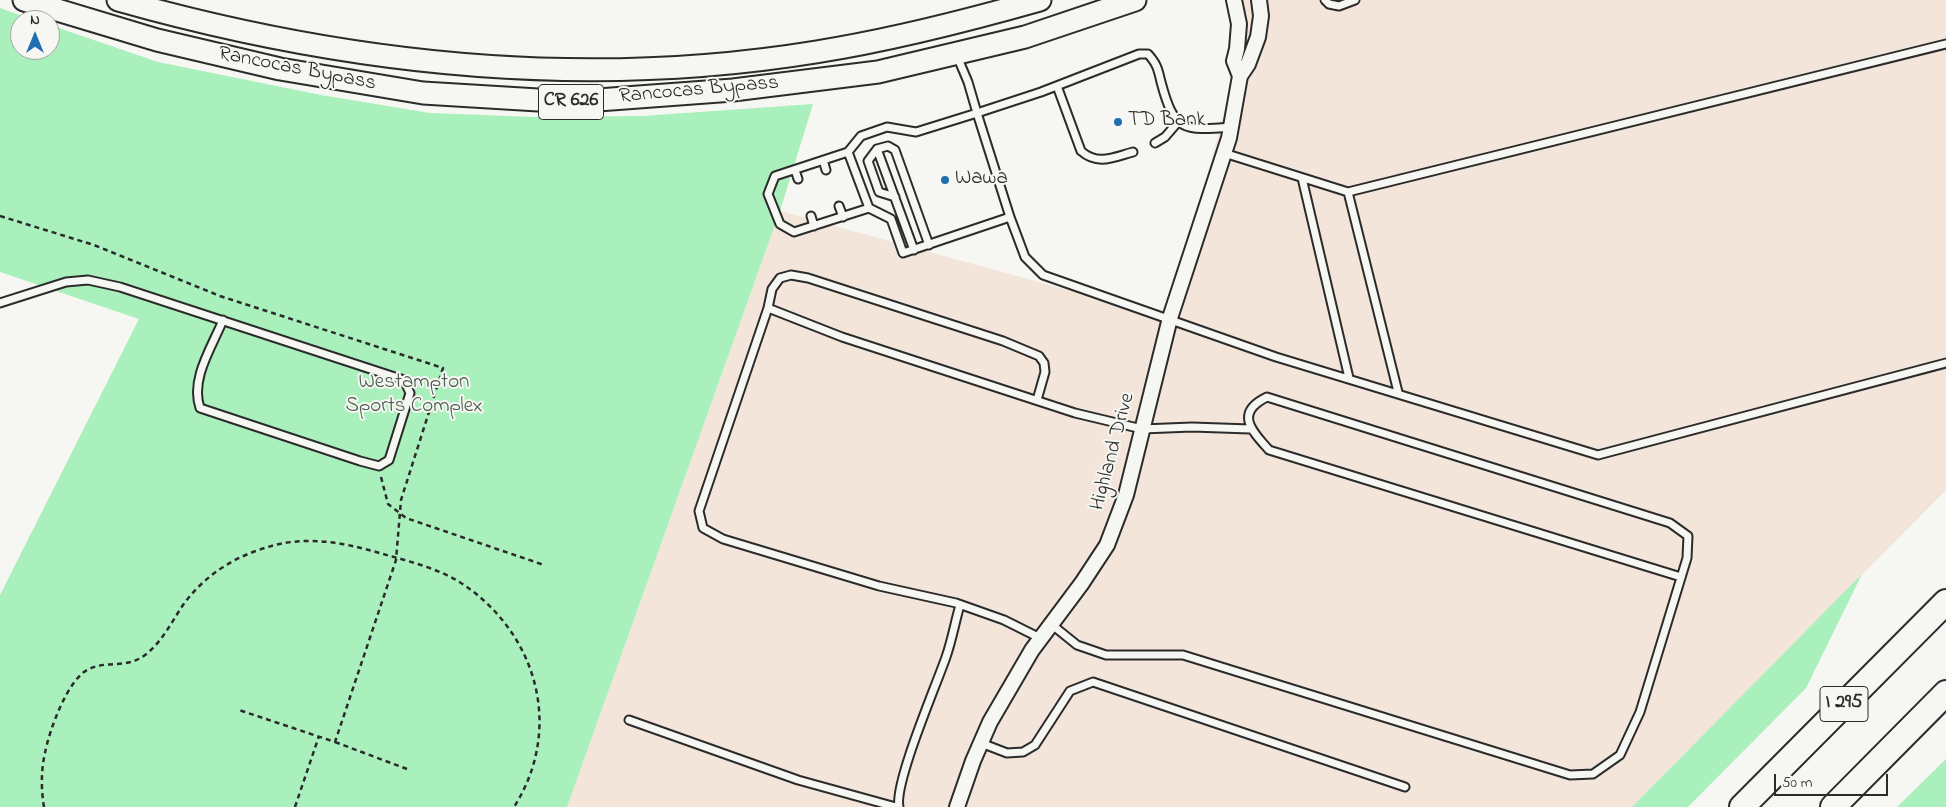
<!DOCTYPE html>
<style>
body{margin:0}
#map{position:relative;width:1946px;height:807px;overflow:hidden;background:#f6f6f2;font-family:"Indie Flower",sans-serif}
canvas{display:block}
.north{position:absolute;left:10px;top:10px;width:50px;height:50px;box-sizing:border-box;background:#f6f6f2;border:1px solid #a5a5a2;border-radius:50%;rotate:0deg;font-size:14px;font-weight:700;line-height:20px;text-align:center;color:#2b2b2b}
.north::after{content:'';display:block;margin:auto;width:18px;height:22px;background:#1f6fb2;clip-path:polygon(50% 0,100% 100%,50% 72%,0 100%)}
.scale{position:absolute;left:1774px;top:774px;width:114px;height:22px;box-sizing:border-box;border:2px solid #2b2b2b;border-top:0;padding-left:6px;font-size:15px;line-height:18px;white-space:nowrap;color:#2b2b2b;-webkit-text-stroke:4px #f6f6f2;paint-order:stroke}
</style>
<div id="map">
<canvas width="1946" height="807"></canvas>
<div class="north">N</div>
<div class="scale">50 m</div>
</div>
<script>
const ctx = document.querySelector('canvas').getContext('2d');
ctx.lineJoin = 'round';
function paint(path, color) {
  ctx.fillStyle = color;
  ctx.fill(path, 'evenodd');
}
function trace(path, color, width, dash) {
  ctx.strokeStyle = color;
  ctx.lineWidth = width;
  ctx.lineCap = dash ? 'butt' : 'round';
  ctx.setLineDash(dash || []);
  ctx.stroke(path);
}
function write(font, color, halo, rows, align = 'center') {
  ctx.font = font + ' "Indie Flower",sans-serif';
  ctx.lineWidth = 4;
  ctx.setLineDash([]);
  ctx.textBaseline = 'middle';
  ctx.strokeStyle = halo;
  ctx.fillStyle = color;
  for (const [text, x, y, turn = 0] of rows) {
    ctx.save();
    ctx.translate(x, y);
    ctx.rotate((+turn || 0) * Math.PI / 180);
    ctx.textAlign = isNaN(turn) ? turn : align;
    if (halo) ctx.strokeText(text, 0, 0);
    ctx.fillText(text, 0, 0);
    ctx.restore();
  }
}
const built = new Path2D(`
 M1243,0H1946V490L1632,807H567L780,211L1170,318L1246,29Z`);
const green = new Path2D(`
 M0,8L34,20H20V50H50V25L158,62L321,95L430,113L535,117L643,116L813,104L780,211L567,807H0V595L139,319L0,272Z
 M1862,574L1806,688L1688,807H1632Z
 M1946,759V807H1897Z`);
const path = new Path2D(`
 M0,216L94,245L220,296L443,368L401,500L396,560L335,742L239,710
 M381,477L388,504L406,518L544,565
 M335,742L407,769
 M44,807C41,789 41,770 45,753C49,731 68,678 89,669C108,660 127,669 145,655C162,642 171,623 183,605C201,580 227,561 256,551C300,534 339,541 383,554C408,561 436,568 458,581C536,630 565,727 514,807
 M295,807L319,736`);
const service = new Path2D(`
 M1325,0L1329,4L1339,6L1355,0
 M957,56L968,82L977,113L1041,92L1139,54H1148C1157,64 1158,69 1161,82C1174,131 1183,131 1231,127
 M1057,86L1081,151C1098,166 1114,157 1133,152
 M1155,143L1165,137L1178,122
 M877,149L914,250
 M848,152L775,176L768,194L780,224L794,232L869,208
 M1224,153L1348,192
 M823,160L826,170
 M795,170L798,179
 M1302,178L1349,378
 M895,197L879,192L868,161L877,149L888,146L895,150L929,245
 M839,206L843,217
 M811,216L814,226
 M1010,217L977,113L916,132L887,127L861,136L848,152L869,208L891,219L903,253L1010,217L1025,257L1043,275L1276,357L1598,455L1946,363
 M0,303L66,282L88,280L120,287L404,380L410,393L389,460L379,466L360,461L200,408C190,379 212,347 223,320
 M768,308L772,289L780,278L791,275L808,278L1003,341L1039,356L1044,363L1045,372L1037,400
 M1398,392L1348,192L1946,44
 M1051,624L1077,645L1106,655H1183L1570,775L1593,774L1620,755L1640,712L1687,558L1688,536L1670,523L1267,397C1234,413 1252,431 1269,450L1681,577
 M1040,638L1004,620L956,603L879,586L723,539L703,528L699,511L768,308L842,337L1075,413L1142,429L1192,427L1250,429
 M629,720L798,780L896,807
 M981,743L1007,753L1023,752L1035,745L1070,691L1093,682L1405,787
 M899,807C894,783 936,686 946,657C952,640 955,622 960,605`);
const minor = new Path2D(`
 M1234,0L1239,24L1237,49L1234,61L1240,76
 M957,807L973,761L990,722L1032,650L1082,583L1107,545L1126,495L1170,318L1229,138L1240,76L1248,64L1258,37L1261,16L1259,0`);
const primary = new Path2D(`
 M24,0L157,40L280,69L423,93L571,102L733,90L878,72L1025,37L1135,0
 M118,0C344,64 582,90 816,52C892,40 966,21 1040,0`);
const motorway = new Path2D(`
 M1742,807L1946,602
 M1833,807L1946,693`);
const markers = [
 [1118,122,5,"#1f6fb2"],
 [945,180,5,"#1f6fb2"]
];
const shields = [
 [571,102,65],
 [1844,704,48]
];
const shieldNames = [
 ["CR 626",571,102],
 ["I 295",1844,704]
];
const streetNames = [
 ["Rancocas Bypass",297,70,11],
 ["Rancocas Bypass",699,91,-5],
 ["Highland Drive",1114,452,-75]
];
const poiNames = [
 ["TD Bank",1128,122],
 ["Wawa",955,180]
];
const parkNames = [
 ["Westampton",414,384],
 ["Sports Complex",414,408]
];
paint(built, '#f4e5da');
paint(green, '#a9f0bc');
trace(service, '#2b2b2b', 11);
trace(minor, '#2b2b2b', 18);
trace(primary, '#2b2b2b', 25);
trace(motorway, '#2b2b2b', 28);
trace(path, '#2b2b2b', 2.5, [5, 4]);
trace(service, '#f6f6f2', 7);
trace(minor, '#f6f6f2', 14);
trace(primary, '#f6f6f2', 21);
trace(motorway, '#f6f6f2', 24);
for (const [x, y, r, color] of markers) {
  const dot = new Path2D();
  dot.arc(x, y, r, 0, 2 * Math.PI);
  ctx.fillStyle = color;
  ctx.fill(dot);
  trace(dot, '#f6f6f2', 2);
}
for (const [x, y, w] of shields) {
  const box = new Path2D();
  box.roundRect(x - w / 2, y - 17.5, w, 35, 4);
  ctx.fillStyle = '#f6f6f2';
  ctx.fill(box);
  trace(box, '#2b2b2b', 1);
}
write('bold 20px', '#2b2b2b', null, shieldNames);
write('21px', '#2b2b2b', '#f6f6f2', streetNames);
write('21px', '#2b2b2b', '#f6f6f2', poiNames, 'left');
write('21px', '#4a5c4f', '#f6f6f2', parkNames);
</script>
